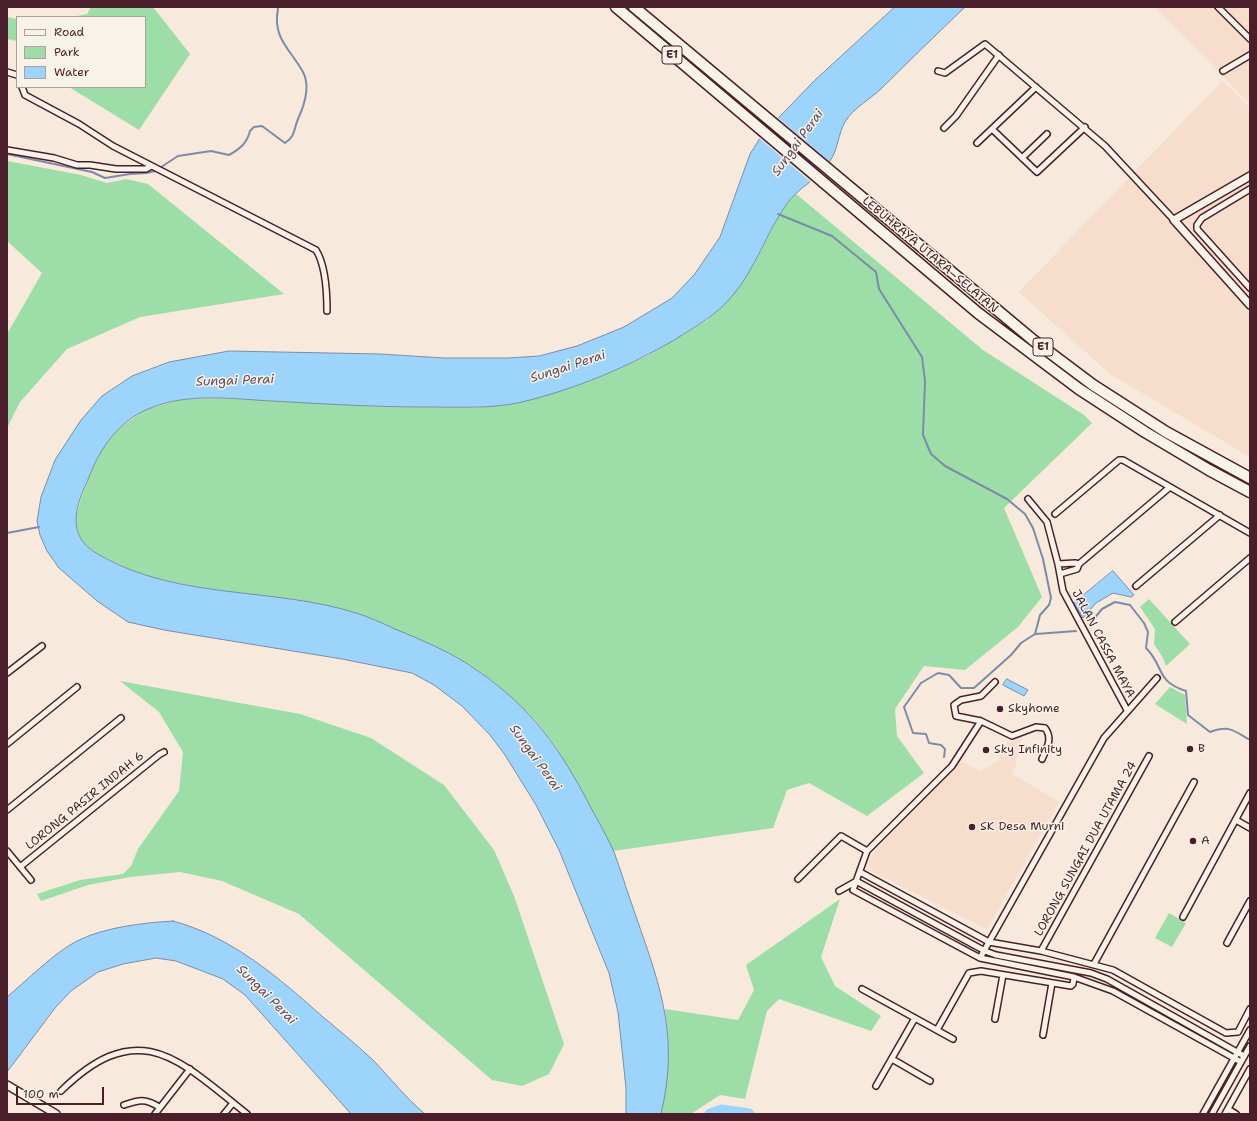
<!DOCTYPE html>
<meta charset="utf-8">
<style>
body{margin:0}
#map{position:relative;width:1257px;height:1121px;overflow:hidden;background:#f7e9db;font-family:"Shantell Sans",sans-serif}
canvas{display:block}
.frame{position:absolute;inset:0;border:8px solid #4a1f2b;pointer-events:none}
.legend{position:absolute;left:16px;top:16px;width:130px;height:72px;box-sizing:border-box;background:#f7f3e8;border:1px solid #b29e9c;margin:0;padding:5px 7px;list-style:none;font-size:12px;color:#4a1f2b}
.legend li{display:flex;align-items:center;gap:8px;height:20px}
.legend b{width:20px;border:1px solid #b29e9c}
.scale{position:absolute;left:16px;top:1087px;width:88px;height:18px;box-sizing:border-box;border:2px solid #4a1f2b;border-top:0;padding-left:5px;font-size:12px;line-height:14px;white-space:nowrap;color:#4a1f2b;-webkit-text-stroke:3px #f7f3e8;paint-order:stroke}
</style>
<div id="map">
<canvas width="1257" height="1121"></canvas>
<div class="frame"></div>
<ul class="legend">
<li><b style="height:5px;background:#f7f3e8"></b>Road</li>
<li><b style="height:11px;background:#9ddea8"></b>Park</li>
<li><b style="height:11px;background:#9dd4fc"></b>Water</li>
</ul>
<div class="scale">100 m</div>
</div>
<script>
const ctx = document.querySelector('canvas').getContext('2d');
ctx.lineJoin = 'round';
function paint(path, color) {
  ctx.fillStyle = color;
  ctx.fill(path, 'evenodd');
}
function trace(path, color, width, dash) {
  ctx.strokeStyle = color;
  ctx.lineWidth = width;
  ctx.lineCap = dash ? 'butt' : 'round';
  ctx.setLineDash(dash || []);
  ctx.stroke(path);
}
function write(font, color, halo, rows, align = 'center') {
  ctx.font = font + ' "Shantell Sans",sans-serif';
  ctx.lineWidth = 3;
  ctx.setLineDash([]);
  ctx.textBaseline = 'middle';
  ctx.strokeStyle = halo;
  ctx.fillStyle = color;
  for (const [text, x, y, turn = 0] of rows) {
    ctx.save();
    ctx.translate(x, y);
    ctx.rotate((+turn || 0) * Math.PI / 180);
    ctx.textAlign = isNaN(turn) ? turn : align;
    if (halo) ctx.strokeText(text, 0, 0);
    ctx.fillText(text, 0, 0);
    ctx.restore();
  }
}
const built = new Path2D(`
 M1155,7H1250V104Z
 M1222,81L1250,107V457L1110,374L1019,292Z
 M1023,737L1015,767L1012,774L1059,802L987,929L871,871L869,863L874,852L962,761L980,772L998,761L1005,744Z`);
const green = new Path2D(`
 M91,7H153L190,54L139,130L69,87H145V17H72L87,14Z
 M7,17L17,19V41L7,39Z
 M7,161L81,175L107,183L126,179L148,184L284,294L140,317L67,349L20,402L7,428V334L42,273L7,241Z
 M795,193L983,350L1084,415L1092,423L1004,508L1042,597L1018,627L965,670L924,666L895,709L897,736L924,773L867,816L809,783L787,790L773,828L613,851L556,747L535,720L495,683L476,669L445,651L353,612L322,605L223,592L153,578L133,571L97,554L85,545L78,535L75,519L81,499L92,469L104,445L118,429L146,409L183,399L223,398L364,406L472,408L519,402L590,381L647,356L707,320L754,264L778,217Z
 M1149,599L1190,644L1166,666L1163,658L1154,644L1155,629L1140,607Z
 M120,681L300,714L371,738L444,785L494,850L514,896L564,1044L549,1074L522,1086L492,1080L299,914L222,881L180,872L130,877L88,885L41,901L37,894L80,880L123,874L131,866L138,849L179,791L183,752L159,712Z
 M1170,687L1185,695L1187,724L1155,704Z
 M840,899L821,957L835,986L881,1016L871,1031L779,999L767,1011L745,1099L720,1095L691,1114H661L668,1037L665,1009L738,1020L754,990L746,965Z
 M1169,913L1186,923L1172,947L1155,938Z`);
const water = new Path2D(`
 M895,7H965C937,34 910,60 883,87C871,99 853,108 845,122C838,134 838,150 830,161C819,179 797,188 786,205C766,233 756,268 733,295C718,314 696,326 676,339C628,367 576,389 522,402C492,409 459,407 428,407C376,407 324,404 272,401C232,399 187,392 148,409C119,421 100,448 89,477C81,496 70,517 80,537C85,547 94,552 103,557C181,600 274,587 356,613C369,617 382,623 395,629C424,641 453,653 478,671C531,707 561,750 590,806C598,821 607,836 614,852C620,868 625,885 631,902C657,978 681,1031 661,1114H626V1088L618,1012L609,973L559,850L536,805L505,755L490,735L462,706L434,685L412,673L342,659L164,630L128,622L97,601L59,568L47,551L40,535L37,521L41,497L55,460L81,420L102,396L132,376L169,362L229,351L380,354L444,358H508L539,356L577,346L624,327L672,298L694,275L720,237L750,154L762,135L814,81Z
 M1113,571L1134,595L1131,597L1113,593L1096,603L1083,618L1074,603Z
 M1007,679L1028,690L1024,696L1003,685Z
 M173,921C232,937 278,977 323,1017C340,1031 358,1046 374,1061C391,1079 406,1098 425,1114H351L245,995L223,979L176,961L156,958L123,964L98,972L71,991L55,1008L7,1072V997C26,981 55,952 77,941C105,927 142,923 173,921Z`);
const pier = new Path2D(`
 M776,116L831,163L823,175L812,183L758,137Z`);
const stream = new Path2D(`
 M7,154L92,172L105,178L130,174L147,173L155,171L178,156L211,151L229,155C240,149 247,143 250,131L254,127L262,126L285,143C296,135 293,131 298,119C304,106 311,87 303,72C291,50 272,38 278,9L277,7
 M778,214L832,236L876,272L879,289L922,357L925,381L923,435L931,454L945,466L1007,499L1025,514L1033,528L1043,559L1051,598L1049,605L1040,615L1035,634L1021,643L1011,655L974,688H961L949,675L938,673L921,683L904,707L913,733L926,734L929,743L941,745L945,749L944,757
 M7,533L39,527
 M1089,625L1102,609L1115,602L1130,605L1144,623L1148,632L1146,648C1165,667 1155,681 1186,691L1188,715L1210,732C1229,725 1233,730 1250,740
 M1036,634L1076,631`);
const river = new Path2D(`
 M710,1114L722,1110L749,1114`);
const minor = new Path2D(`
 M1218,7L1250,39
 M938,71L945,73L985,44L1105,146L1174,220
 M1223,71L1250,55
 M7,72L17,75
 M22,87L25,95L79,124L113,146L316,250C326,266 327,293 327,311
 M944,128L956,116L999,55
 M992,129L1037,172L1085,127
 M977,143L1036,87
 M7,150L54,158L77,165H90L116,169H146L151,166
 M1022,158L1047,134
 M1250,189L1202,218L1197,225V229L1250,288
 M1028,499L1047,522L1058,564L1063,591L1127,710
 M1055,514L1119,460H1123L1250,533
 M1058,564L1075,563L1079,564
 M1060,574L1077,569L1079,564L1170,487
 M1136,586L1220,515
 M1175,622L1250,558
 M7,673L42,646
 M995,682L981,696L961,700L954,705L956,716L981,721L1012,736L1036,727L1045,728C1053,738 1047,748 1042,759
 M981,721L952,766L867,851L853,890L980,958L1074,977L1113,991L1241,1062
 M7,744L77,687
 M7,810L121,718
 M1236,820L1250,828
 M7,851L31,880
 M20,867L160,754L164,752
 M860,872L989,942L1041,951L1113,970L1226,1033L1238,1032L1250,1009
 M798,879L841,836L867,851
 M856,881L985,951L996,955L1091,973L1107,979L1244,1056
 M839,891L855,882
 M1183,917L1250,793
 M1227,943L1250,901
 M1041,951L1149,756
 M980,958L1104,738L1157,678
 M1094,964L1194,782
 M862,989L953,1039
 M995,1019L1003,975
 M937,1030L969,973L981,971L1071,986L1073,984L1074,977
 M1043,1035L1052,983
 M892,1059L930,1081
 M876,1086L915,1018
 M61,1091C139,1015 178,1059 247,1114
 M124,1105C139,1100 145,1098 159,1107
 M1228,1109L1236,1114
 M155,1114L190,1069
 M224,1114L233,1103
 M1203,1114L1250,1030
 M1212,1114L1250,1046
 M1225,1114L1250,1069`);
const secondary = new Path2D(`
 M1250,176L1174,220L1250,305
 M7,1085L56,1114`);
const motorway = new Path2D(`
 M616,7L978,313L1079,389L1145,432L1209,470L1250,492
 M634,7L1033,340L1093,385L1166,432L1250,478`);
const markers = [
 [1000,709,4,"#4a1f2b"],
 [1190,749,4,"#4a1f2b"],
 [986,750,4,"#4a1f2b"],
 [972,827,4,"#4a1f2b"],
 [1193,841,4,"#4a1f2b"]
];
const shields = [
 [672,55,20],
 [1043,347,20]
];
const shieldNames = [
 ["E1",672,55],
 ["E1",1043,347]
];
const streetNames = [
 ["LEBUHRAYA UTARA–SELATAN",930,255,40],
 ["JALAN CASSA MAYA",1103,644,62],
 ["LORONG PASIR INDAH 6",85,801,-39],
 ["LORONG SUNGAI DUA UTAMA 24",1086,849,-61]
];
const poiNames = [
 ["Skyhome",1008,709],
 ["B",1198,749],
 ["Sky Infinity",994,750],
 ["SK Desa Murni",980,827],
 ["A",1201,841]
];
const waterNames = [
 ["Sungai Perai",798,143,-54],
 ["Sungai Perai",568,367,-18],
 ["Sungai Perai",235,381,-2],
 ["Sungai Perai",535,758,54],
 ["Sungai Perai",266,995,45]
];
paint(built, '#f7ddcc');
paint(green, '#9ddea8');
paint(water, '#9dd4fc');
trace(water, '#7c8ca8', 1);
paint(pier, '#f7e9db');
trace(stream, '#7c8ca8', 2);
trace(river, '#9dd4fc', 11);
trace(minor, '#4a1f2b', 8);
trace(secondary, '#4a1f2b', 10);
trace(motorway, '#4a1f2b', 13);
trace(minor, '#f7f3e8', 5);
trace(secondary, '#f7f3e8', 7);
trace(motorway, '#f7f3e8', 10);
for (const [x, y, r, color] of markers) {
  const dot = new Path2D();
  dot.arc(x, y, r, 0, 2 * Math.PI);
  ctx.fillStyle = color;
  ctx.fill(dot);
  trace(dot, '#f7f3e8', 1.5);
}
for (const [x, y, w] of shields) {
  const box = new Path2D();
  box.roundRect(x - w / 2, y - 9, w, 18, 3);
  ctx.fillStyle = '#f7f3e8';
  ctx.fill(box);
  trace(box, '#4a1f2b', 1);
}
write('bold 11px', '#4a1f2b', null, shieldNames);
write('12px', '#4a1f2b', '#f7f3e8', streetNames);
write('12px', '#4a1f2b', '#f7f3e8', poiNames, 'left');
write('italic 13px', '#5f4c5f', '#f7f3e8', waterNames);
</script>
